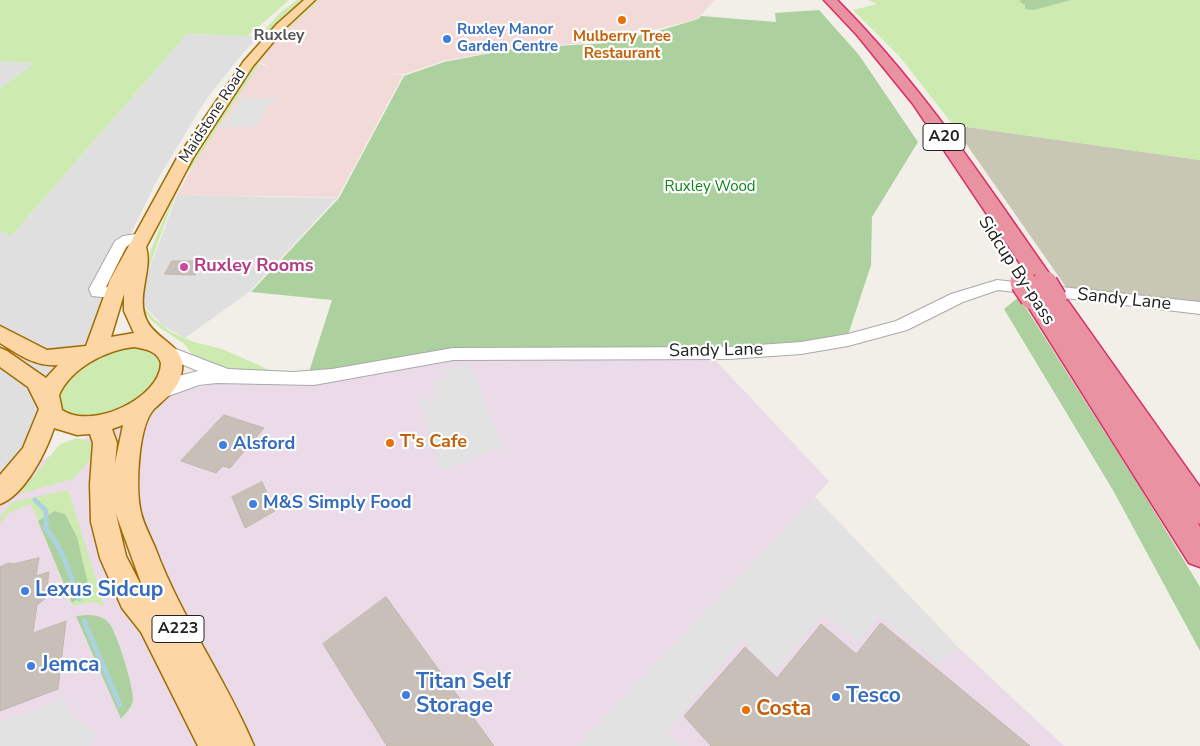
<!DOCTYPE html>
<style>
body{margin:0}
canvas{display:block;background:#f2efe9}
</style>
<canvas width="1200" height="746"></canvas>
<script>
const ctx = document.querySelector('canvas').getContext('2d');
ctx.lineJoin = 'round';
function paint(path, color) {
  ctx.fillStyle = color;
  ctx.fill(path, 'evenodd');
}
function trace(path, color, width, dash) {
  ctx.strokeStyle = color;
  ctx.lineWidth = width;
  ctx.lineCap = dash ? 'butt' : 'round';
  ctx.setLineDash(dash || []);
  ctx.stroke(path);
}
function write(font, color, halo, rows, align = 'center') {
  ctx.font = font + ' "Nunito Sans",sans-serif';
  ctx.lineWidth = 4.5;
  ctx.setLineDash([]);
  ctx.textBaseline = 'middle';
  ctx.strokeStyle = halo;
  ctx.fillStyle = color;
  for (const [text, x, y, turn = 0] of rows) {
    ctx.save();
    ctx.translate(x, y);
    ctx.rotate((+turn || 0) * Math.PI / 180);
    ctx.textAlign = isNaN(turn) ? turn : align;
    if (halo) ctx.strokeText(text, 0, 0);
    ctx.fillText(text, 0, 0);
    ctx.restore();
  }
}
const residential = new Path2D(`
 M187,34L258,36L237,60L205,101L156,182L105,287L90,343L0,486V231L11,236Z
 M0,61L36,62L0,88Z
 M177,195L332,198L338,197L249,292L185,338L162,325L142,303L147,275Z`);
const commercial = new Path2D(`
 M319,0H715L697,19L605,42L513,48L443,61L404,74H388L403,75L338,197L177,195L205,144L257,64L265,65L268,69L266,64L258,63L272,44Z`);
const industrial = new Path2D(`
 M604,353L715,360L829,481L815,497L959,648L1064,746H0V502L35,463L179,391L222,382L425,357Z`);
const construction = new Path2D(`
 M953,125L1200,160V304L1066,287Z`);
const grass = new Path2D(`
 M0,0H289L248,36L187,34L11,236L0,231V88L35,63L0,61Z
 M297,0H306L262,40L257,38L281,12Z
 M315,0H319L272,44L190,170L184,169L252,67L276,36Z
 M868,0H1200V160L953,125L900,57L853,10L877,4Z
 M184,178L170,209L146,276L142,304L154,319L171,332L194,342L222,349L272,371C248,370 219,372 197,359C191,355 188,347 182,342C169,334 145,320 141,304C135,273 170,205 184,178Z
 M127,346L152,349L163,364L155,386L121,410L84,418L69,414L61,408L58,392L83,363Z
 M77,438L93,443L94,456L73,479L19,494L60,444Z
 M67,490L69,492L104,606L92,602L73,606L31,504L10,512L0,523V516L13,502Z`);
const forest = new Path2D(`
 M1022,0H1071L1034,10L1025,9V5L1019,1Z
 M819,10L859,55L918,142L872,217L871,265L847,338L729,352L483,351L309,372L332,300L251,292L339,198L404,76L444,62L512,49L605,43L655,32L698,19L701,16L776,22L775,13Z
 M1019,297L1139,486L1200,587V651L1114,492L1004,309Z
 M55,511L65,514L77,537L88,584L86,592L72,603L38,521Z
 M87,615C95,615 102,616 108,622C116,629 134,688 133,699C132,707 126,713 121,719L76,616Z`);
const parking = new Path2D(`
 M242,98H279L277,102H270L256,127H217L220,123L227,122Z
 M461,365L470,366L503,448L441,470L419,402L437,396L432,383L444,380L441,370H451Z
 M815,497L959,648L938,663L879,616L859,642L824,613L774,672L741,641L668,730L682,746H576Z
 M63,698L76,721L96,730L90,746H0V723Z`);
const stream = new Path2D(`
 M35,500L46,511V529C63,548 70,575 79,599
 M84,621L120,705`);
const building = new Path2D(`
 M172,261H194L192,262H203L195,275L165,274Z
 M224,415L264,428L230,468L223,466L216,473L181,461Z
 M262,482L275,511L245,528L232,497Z
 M39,558L36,576L49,572L47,588L52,593L37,605L33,633L66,621L58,689L0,711V567L8,563L13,564Z
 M386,597L494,746H387L323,644Z
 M881,623L1030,746H711L684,716L745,647L777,678L821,624L856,654Z`);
const minor = new Path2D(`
 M143,233L148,234L150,237L148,240L132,243L126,247L106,287L119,289L121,293L119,297L113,298L92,296L89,289L115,241L123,236Z
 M997,280L1200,302V314L998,290L963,302L907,330L848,346L801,354L729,359L453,360L314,385L217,383L199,385L160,399L154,397L151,392C158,379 184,375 198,371L162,356L159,352L162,348L168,346L228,369L293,372L332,369L453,348L729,347L801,342L848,334L896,321L951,294Z`);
const major = new Path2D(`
 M304,0H315L285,28L253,66L193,158L146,247C153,271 135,297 147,321C156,340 186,346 182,370C180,388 166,398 154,409C138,426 136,485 140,508C142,522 151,537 156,550C182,619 226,679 254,746H198L141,632L122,608L100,558L91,522L90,484L93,443L90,434L77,435L54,428C46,452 25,495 0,504V475L23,448L39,409L28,387L0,367V348L7,351L46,378L58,365C35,367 18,354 0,343V326L47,350L86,346L110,280L177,158L244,61L277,24ZM124,294V311L134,333L111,337ZM134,347C146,349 157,351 161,363C160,399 91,430 62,410L59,395C71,368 106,350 134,347ZM123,425L115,463L117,443L112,429ZM116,514L144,591L126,556Z`);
const highway = new Path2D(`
 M824,0H837C921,84 985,182 1053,279L1056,284L1053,289L1045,291L1037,289L913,104L857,35Z
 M1033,289L1041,292L1050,305L1052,301L1060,299L1068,301L1200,487V524L1198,523L1200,527V567L1189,563L1022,297L1025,292Z`);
const highwayBridge = new Path2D(`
 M1023,282L1033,297
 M1045,284L1054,299`);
const markers = [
 [622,20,5,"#e8710a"],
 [447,39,5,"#3f7fe0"],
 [184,267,5,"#d1479c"],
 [390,443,5,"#e8710a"],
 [223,445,5,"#3f7fe0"],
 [253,504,5,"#3f7fe0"],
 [25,591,5,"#3f7fe0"],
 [31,666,5,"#3f7fe0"],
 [406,695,5,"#3f7fe0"],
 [836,697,5,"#3f7fe0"],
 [746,710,5,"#e8710a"]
];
const farShopnames = [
 ["Ruxley Manor",457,30],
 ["Garden Centre",457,47]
];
const farFoodnames = [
 ["Mulberry Tree",622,37],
 ["Restaurant",622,54]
];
const farStreetnames = [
 ["Maidstone Road",213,116,-57]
];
const farParknames = [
 ["Ruxley Wood",710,187]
];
const farQuarternames = [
 ["Ruxley",279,36]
];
const shields = [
 [944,137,42],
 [178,629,52]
];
const shieldNames = [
 ["A20",944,137],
 ["A223",178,629]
];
const hotelNames = [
 ["Ruxley Rooms",194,267]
];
const streetNames = [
 ["Sidcup By-pass",1016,271,57],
 ["Sandy Lane",1124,300,6],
 ["Sandy Lane",716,351,-1]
];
const foodNames = [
 ["T's Cafe",400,443]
];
const shopNames = [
 ["Alsford",233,445],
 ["M&S Simply Food",263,504]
];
const nearShopnames = [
 ["Lexus Sidcup",35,591],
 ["Jemca",41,666],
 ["Titan Self",416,683],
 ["Storage",416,707],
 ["Tesco",846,697]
];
const nearFoodnames = [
 ["Costa",756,710]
];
paint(residential, '#e0dfdf');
paint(commercial, '#f2dad9');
paint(industrial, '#ebdbe8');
paint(construction, '#c7c7b4');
paint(grass, '#cdebb0');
paint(forest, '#add19e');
paint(parking, '#e2e2e2');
trace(stream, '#aad3df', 5);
paint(building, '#c7bfb8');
trace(building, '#c4b6ab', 1);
trace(minor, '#a9a9a9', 2);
trace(major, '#a06b00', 3);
trace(highway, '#dc2a67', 3);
paint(minor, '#fff');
paint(major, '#fcd6a4');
paint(highway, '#e892a2');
trace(highwayBridge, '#dc2a67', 28, []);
trace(highwayBridge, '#e892a2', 25);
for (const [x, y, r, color] of markers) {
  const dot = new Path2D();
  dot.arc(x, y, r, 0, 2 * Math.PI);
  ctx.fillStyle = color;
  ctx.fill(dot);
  trace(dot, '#fff', 2);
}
write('bold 15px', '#366cbe', '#fff', farShopnames, 'left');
write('bold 15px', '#c56008', '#fff', farFoodnames);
write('15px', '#222', '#fff', farStreetnames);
write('15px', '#0c8416', '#fff', farParknames);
write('bold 16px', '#555', '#fff', farQuarternames);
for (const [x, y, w] of shields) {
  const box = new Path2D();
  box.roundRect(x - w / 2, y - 13.5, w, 27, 4);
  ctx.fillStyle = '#fff';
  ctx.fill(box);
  trace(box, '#222', 1);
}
write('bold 16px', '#222', null, shieldNames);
write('bold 18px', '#b23c85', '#fff', hotelNames, 'left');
write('18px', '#222', '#fff', streetNames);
write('bold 18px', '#c56008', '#fff', foodNames, 'left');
write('bold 18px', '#366cbe', '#fff', shopNames, 'left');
write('bold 21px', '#366cbe', '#fff', nearShopnames, 'left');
write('bold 21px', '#c56008', '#fff', nearFoodnames, 'left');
</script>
